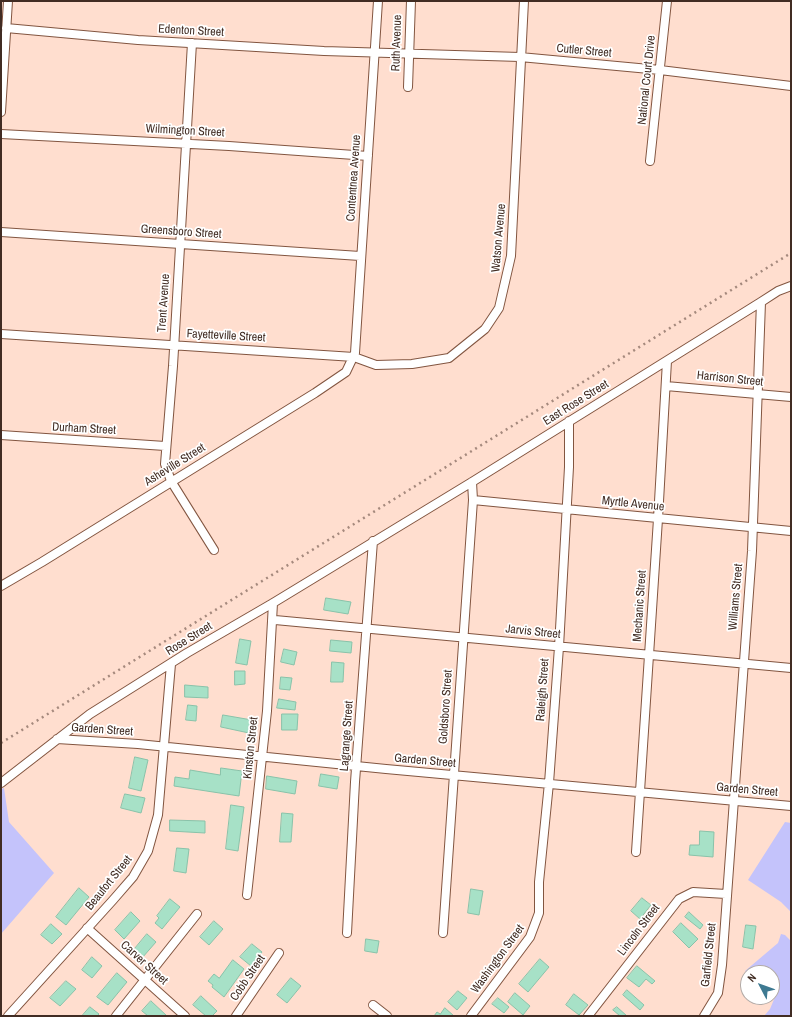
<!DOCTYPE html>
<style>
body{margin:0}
#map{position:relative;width:792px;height:1017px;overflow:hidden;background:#ffdecf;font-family:"Archivo Narrow",sans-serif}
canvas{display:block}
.frame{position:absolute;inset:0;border:2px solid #412c23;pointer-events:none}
.north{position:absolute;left:740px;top:965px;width:40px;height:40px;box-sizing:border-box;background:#fff;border:1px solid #b3aba7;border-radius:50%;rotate:311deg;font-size:11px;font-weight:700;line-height:16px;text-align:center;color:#412c23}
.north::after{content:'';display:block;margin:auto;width:14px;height:18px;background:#3e7a92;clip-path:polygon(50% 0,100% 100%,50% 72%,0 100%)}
</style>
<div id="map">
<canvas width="792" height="1017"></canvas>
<div class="frame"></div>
<div class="north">N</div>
</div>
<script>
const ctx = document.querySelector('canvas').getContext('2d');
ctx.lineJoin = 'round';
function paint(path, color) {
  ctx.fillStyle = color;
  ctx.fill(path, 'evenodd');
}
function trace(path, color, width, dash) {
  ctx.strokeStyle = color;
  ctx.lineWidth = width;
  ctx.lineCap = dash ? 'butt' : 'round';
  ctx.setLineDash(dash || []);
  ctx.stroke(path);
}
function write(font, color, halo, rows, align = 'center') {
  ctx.font = font + ' "Archivo Narrow",sans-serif';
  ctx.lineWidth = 3.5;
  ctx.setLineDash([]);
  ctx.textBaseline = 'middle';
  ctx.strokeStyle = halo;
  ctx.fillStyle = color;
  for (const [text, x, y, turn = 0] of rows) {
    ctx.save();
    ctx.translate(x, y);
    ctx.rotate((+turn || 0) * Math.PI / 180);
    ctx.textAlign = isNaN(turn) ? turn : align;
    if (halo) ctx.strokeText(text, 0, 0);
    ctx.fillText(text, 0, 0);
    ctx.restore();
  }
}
const green = new Path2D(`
 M4,788L9,822L54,873L1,934V789Z
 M785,822L791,823V912L781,902L748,880Z
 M781,934L785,935L791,941V1016H764L770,1009L775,997L772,994V973H748L745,971L778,943Z`);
const building = new Path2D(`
 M326,598L351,602L348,614L324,610Z
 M240,639L251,641L247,665L236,663Z
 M331,640L352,642L351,653L330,651Z
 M284,649L297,652L294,665L281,662Z
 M332,662L344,663L343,682H331Z
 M235,671H245V684L235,685Z
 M281,677L292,678L290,690L280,689Z
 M185,685L208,687V698L185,697Z
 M279,699L296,702L295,710L277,708Z
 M188,705L197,706L196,721L186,720Z
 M282,714H298L297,730H282Z
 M223,715L252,720L249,733L221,727Z
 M135,757L148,760L141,791L129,788Z
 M221,768L242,771L239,796L174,786L175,777L189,779L190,770L220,775Z
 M321,774L339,777L337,789L319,786Z
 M267,776L297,781L295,794L266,789Z
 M125,794L145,798L141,813L121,808Z
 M231,805L244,807L238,851L226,849Z
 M282,813L293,814L291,842H280Z
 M170,820L205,821V833L170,831Z
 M700,831L714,832L713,857L689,855L690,845H699Z
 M177,848L189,849L186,873L174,871Z
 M79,888L89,897L66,925L56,917Z
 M471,889L483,891L479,915L468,913Z
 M642,898L651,905L640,919L631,911Z
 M170,899L180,907L162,929L155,923L159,918L157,916Z
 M131,912L140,921L124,939L115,930Z
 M689,912L703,925L700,929L685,917Z
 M214,921L223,929L209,945L200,937Z
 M681,923L698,939L689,948L673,932Z
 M51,924L62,934L52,944L41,935Z
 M746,925L756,926L753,949L743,947Z
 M147,934L156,942L142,958L133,951Z
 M366,939L379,941L377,953L365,951Z
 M252,944L262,952L251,966L240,957Z
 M92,957L102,966L92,978L82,970Z
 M540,959L549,967L528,992L519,984Z
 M233,960L244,969L224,997L212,987L213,985L208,981L214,974L219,978Z
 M637,966L655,981L652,984L646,979L639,987L627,978Z
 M117,973L127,982L108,1005L97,997Z
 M291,978L301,986L287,1003L277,995Z
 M66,981L76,989L60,1006L50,998Z
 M627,990L644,1005L640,1010L623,995Z
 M458,991L467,998L457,1010L448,1002Z
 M515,993L530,1006L523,1015L508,1002Z
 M574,994L588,1005L579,1015L566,1005Z
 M201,996L217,1011L212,1016H206L193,1005Z
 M498,998L509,1007L504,1013L492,1004Z
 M151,1001L167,1016H148L142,1011Z
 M90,1007L99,1014L97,1016H82Z
 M617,1007L627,1016H620L613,1010Z
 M445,1008L454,1016H434L437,1012L440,1014Z`);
const street = new Path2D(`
 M6,28L138,40L324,51L520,57L660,70L791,86
 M192,43L173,366L165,464L171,481L214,550
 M408,87L411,1
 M1,112L8,1
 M1,134L229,146L368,156
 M650,161L667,1
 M1,232L360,256
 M1,334L354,357L376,365L412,364L449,358L485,329L499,308L511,256L524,1
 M666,386L791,397
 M1,435L165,446
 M473,500L791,531
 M1,586L42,562L315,393L346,372L355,353L378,1
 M272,621L275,620L791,668
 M57,739L138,744L386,769L791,806
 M1,783L90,714L187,653L273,603L472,482L761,302L778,291L791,286
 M636,852L658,519L667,361
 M247,895L267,711L273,603
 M87,928L185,1016
 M347,933L355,782L373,541
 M443,933C453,789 463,645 473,500L472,482
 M373,1005L387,1016
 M8,1016L113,900L133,877L148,851L158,815L171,664
 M116,1016L197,914
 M236,1016L279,953
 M471,1016L530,937L539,913V882L549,783L559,647L569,467V421
 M588,1016L679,899L693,892L726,894
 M704,1016L718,993L722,965L752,551L761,302`);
const rail = new Path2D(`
 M1,743L791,253`);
const streetNames = [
 ["Edenton Street",191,31,3],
 ["Ruth Avenue",397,43,-88],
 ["Cutler Street",584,51,5],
 ["National Court Drive",647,80,-84],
 ["Wilmington Street",185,131,3],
 ["Contentnea Avenue",354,178,-86],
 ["Greensboro Street",181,232,4],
 ["Watson Avenue",499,238,-85],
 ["Trent Avenue",164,303,-86],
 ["Fayetteville Street",226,336,3],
 ["Harrison Street",730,379,6],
 ["East Rose Street",576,403,-32],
 ["Durham Street",84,429,3],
 ["Asheville Street",175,465,-32],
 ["Myrtle Avenue",633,504,6],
 ["Williams Street",736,597,-85],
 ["Mechanic Street",640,606,-86],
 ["Jarvis Street",533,632,6],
 ["Rose Street",189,639,-32],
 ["Raleigh Street",543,690,-86],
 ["Goldsboro Street",446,707,-86],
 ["Garden Street",102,730,4],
 ["Lagrange Street",347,736,-86],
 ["Kinston Street",251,748,-84],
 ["Garden Street",425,761,5],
 ["Garden Street",747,790,5],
 ["Beaufort Street",109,883,-51],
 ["Lincoln Street",639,930,-53],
 ["Garfield Street",709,955,-84],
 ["Washington Street",498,959,-54],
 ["Carver Street",144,963,42],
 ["Cobb Street",248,978,-56]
];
paint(green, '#c4c3fb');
paint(building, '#a7e1c7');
trace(building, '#89c2a9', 1);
trace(street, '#825540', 10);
trace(street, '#fff', 8);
trace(rail, '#a5897d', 2.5, [2, 4]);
write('12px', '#412c23', '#fff', streetNames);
</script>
